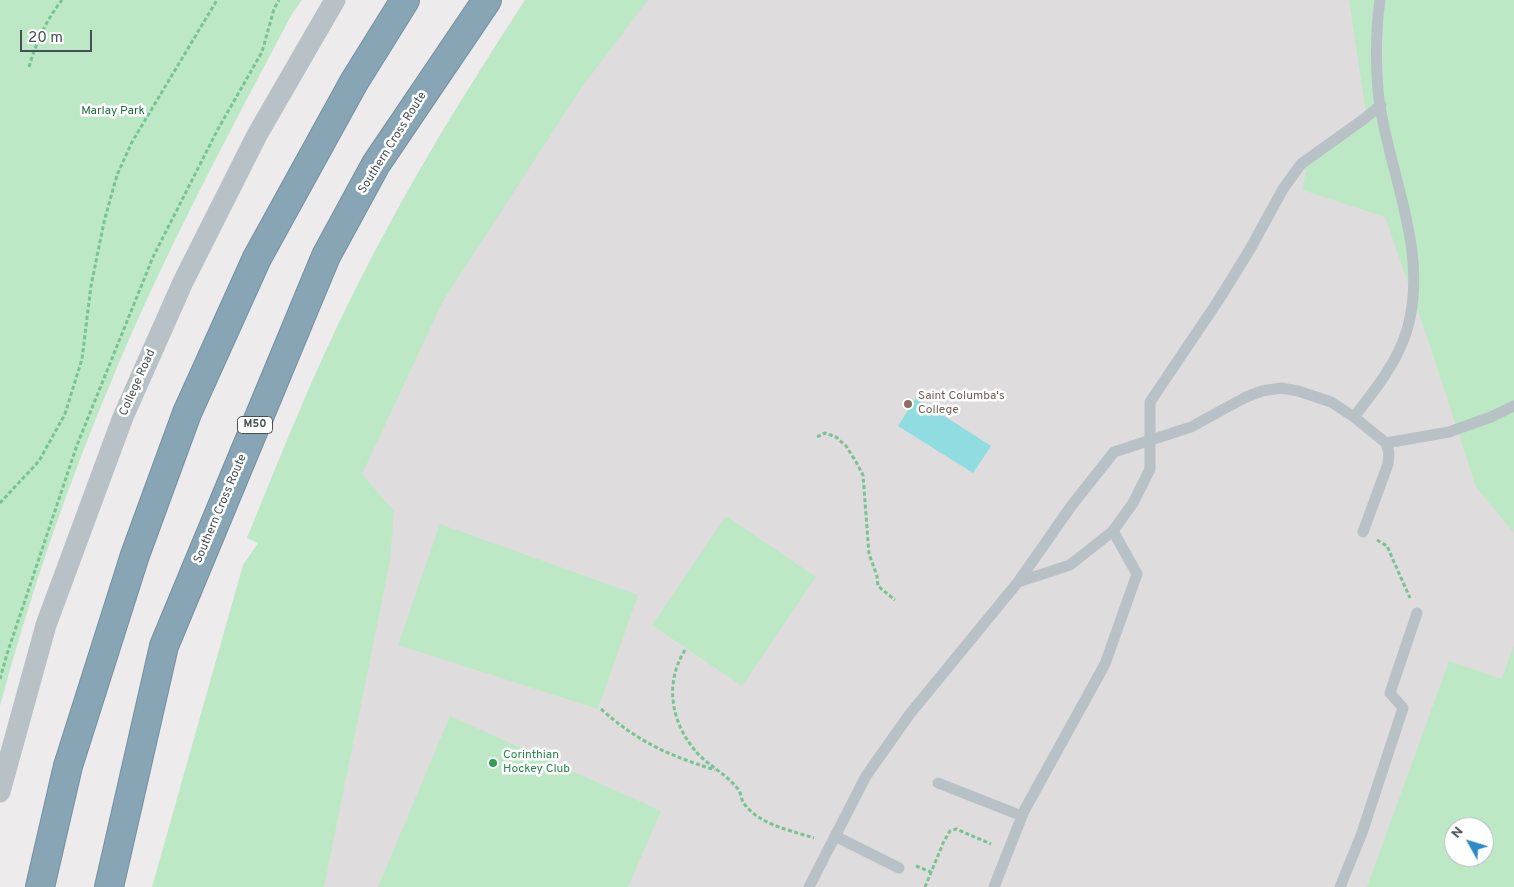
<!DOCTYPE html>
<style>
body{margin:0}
#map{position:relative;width:1514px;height:887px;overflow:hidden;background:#eeebec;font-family:Overpass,sans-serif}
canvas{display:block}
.north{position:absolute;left:1444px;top:817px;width:50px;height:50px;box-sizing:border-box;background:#fff;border:1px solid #b5b9bb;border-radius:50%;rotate:309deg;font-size:14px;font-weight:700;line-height:20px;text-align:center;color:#465156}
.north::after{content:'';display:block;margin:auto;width:18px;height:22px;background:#2c8ac7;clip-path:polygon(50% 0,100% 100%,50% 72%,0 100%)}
.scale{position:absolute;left:20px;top:30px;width:72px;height:22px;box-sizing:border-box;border:2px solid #465156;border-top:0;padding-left:6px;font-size:15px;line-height:18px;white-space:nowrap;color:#465156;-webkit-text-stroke:4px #fff;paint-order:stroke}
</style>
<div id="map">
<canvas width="1514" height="887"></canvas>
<div class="north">N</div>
<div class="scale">20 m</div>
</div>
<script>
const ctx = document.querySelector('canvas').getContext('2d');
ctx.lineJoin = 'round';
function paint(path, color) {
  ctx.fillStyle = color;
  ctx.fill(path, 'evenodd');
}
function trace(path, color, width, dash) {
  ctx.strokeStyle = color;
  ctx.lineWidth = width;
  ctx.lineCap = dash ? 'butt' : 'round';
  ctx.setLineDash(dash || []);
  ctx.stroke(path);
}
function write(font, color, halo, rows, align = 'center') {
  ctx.font = font + ' Overpass,sans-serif';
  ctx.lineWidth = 5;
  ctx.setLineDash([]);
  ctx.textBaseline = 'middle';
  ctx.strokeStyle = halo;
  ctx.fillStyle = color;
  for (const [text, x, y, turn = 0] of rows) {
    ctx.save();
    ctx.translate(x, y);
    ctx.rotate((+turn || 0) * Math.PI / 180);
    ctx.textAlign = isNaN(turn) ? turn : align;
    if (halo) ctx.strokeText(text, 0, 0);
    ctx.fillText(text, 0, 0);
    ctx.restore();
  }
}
const education = new Path2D(`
 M525,0H1514V887H268L265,545L247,538L320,364L358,284L441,133ZM1454,827H1484V857H1454Z`);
const green = new Path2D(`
 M0,0H302L292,14C229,133 165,252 113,377C68,484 30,594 0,706Z
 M525,0H648L582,87L443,301L362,474L394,511L390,561L324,887H152L243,565L258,543L247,538C282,452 316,366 358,284C407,186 465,92 525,0Z
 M1349,0H1514V533L1476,487L1431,349L1385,217L1303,190L1307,158L1367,120Z
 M726,516L816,577L742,686L652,625Z
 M440,524L638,595L598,709L398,645Z
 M1514,645V887H1367L1449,661L1502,679ZM1454,827H1484V857H1454Z
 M450,716L661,811L628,887H378Z`);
const water = new Path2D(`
 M916,398L991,446L973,473L898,426Z`);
const path = new Path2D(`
 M29,67C36,43 46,20 62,0
 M817,437L825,433L836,437L846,446L855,460L863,475L869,554L877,576L878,586L895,600
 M0,503L39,461L65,414L82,359L91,286L104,222L117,175L132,142L217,0
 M1377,540L1387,546L1410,598
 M685,650C663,685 672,726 699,755C711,767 727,775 737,788C741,792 741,798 743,802C746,807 754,815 760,818C776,828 796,832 814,838
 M0,679L7,654L77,445L153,257L218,129L262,52L274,9L279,0
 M601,709C638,742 668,755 715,770
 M916,866L931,872
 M925,887L944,841L950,831L956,829L991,844`);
const service = new Path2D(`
 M1354,417L1386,443L1389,453L1388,464L1363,532
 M1386,443L1449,432L1491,417L1514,406
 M1018,582L1070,565L1113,531L1133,503L1150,469V402L1218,301L1249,251L1283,189L1301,164L1364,119L1381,105
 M938,783L1022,816
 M835,836L899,868
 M809,887L866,776L909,715L1018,582L1072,505L1114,452L1191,427L1246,397L1262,391L1281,388L1298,391L1331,402L1354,417C1375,390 1397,363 1407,330C1428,258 1395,187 1382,117C1375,85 1375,33 1380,0
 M994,887L1024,811L1105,664L1137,574L1113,531
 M1340,887L1362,833L1403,708L1390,693L1417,613`);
const minor = new Path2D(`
 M0,792L46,625L123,417L183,282L257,135L335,0`);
const motorway = new Path2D(`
 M40,887L68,766L135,555L187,413L257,258L354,82L405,0
 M109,887L164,646L326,256L376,164L487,0`);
const markers = [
 [908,404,5,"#8d6e63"],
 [493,763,5,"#2e9e5b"]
];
const shields = [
 [255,425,35]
];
const shieldNames = [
 ["M50",255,425]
];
const parkNames = [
 ["Marlay Park",113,112]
];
const streetNames = [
 ["Southern Cross Route",393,143,-58],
 ["College Road",138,383,-66],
 ["Southern Cross Route",221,509,-67]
];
const educationNames = [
 ["Saint Columba's",918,397],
 ["College",918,411]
];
const leisureNames = [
 ["Corinthian",503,756],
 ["Hockey Club",503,770]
];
paint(education, '#dfdcdd');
paint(green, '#bde8c6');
paint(water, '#8fdde0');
trace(motorway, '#7391a1', 30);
trace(path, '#79c292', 3, [4, 2.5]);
trace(service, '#b8c2c6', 11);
trace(minor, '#b8c2c6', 21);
trace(motorway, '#88a5b5', 28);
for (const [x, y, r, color] of markers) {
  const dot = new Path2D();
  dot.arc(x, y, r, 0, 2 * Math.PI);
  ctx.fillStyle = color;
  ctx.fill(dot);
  trace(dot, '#fff', 2);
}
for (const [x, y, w] of shields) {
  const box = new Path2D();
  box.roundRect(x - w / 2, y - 8.5, w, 17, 4);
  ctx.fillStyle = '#fff';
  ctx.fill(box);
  trace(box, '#465156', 1);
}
write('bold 11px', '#465156', null, shieldNames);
write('12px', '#206e3a', '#fff', parkNames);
write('12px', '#465156', '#fff', streetNames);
write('12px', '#785e54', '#fff', educationNames, 'left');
write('12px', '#27864d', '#fff', leisureNames, 'left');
</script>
